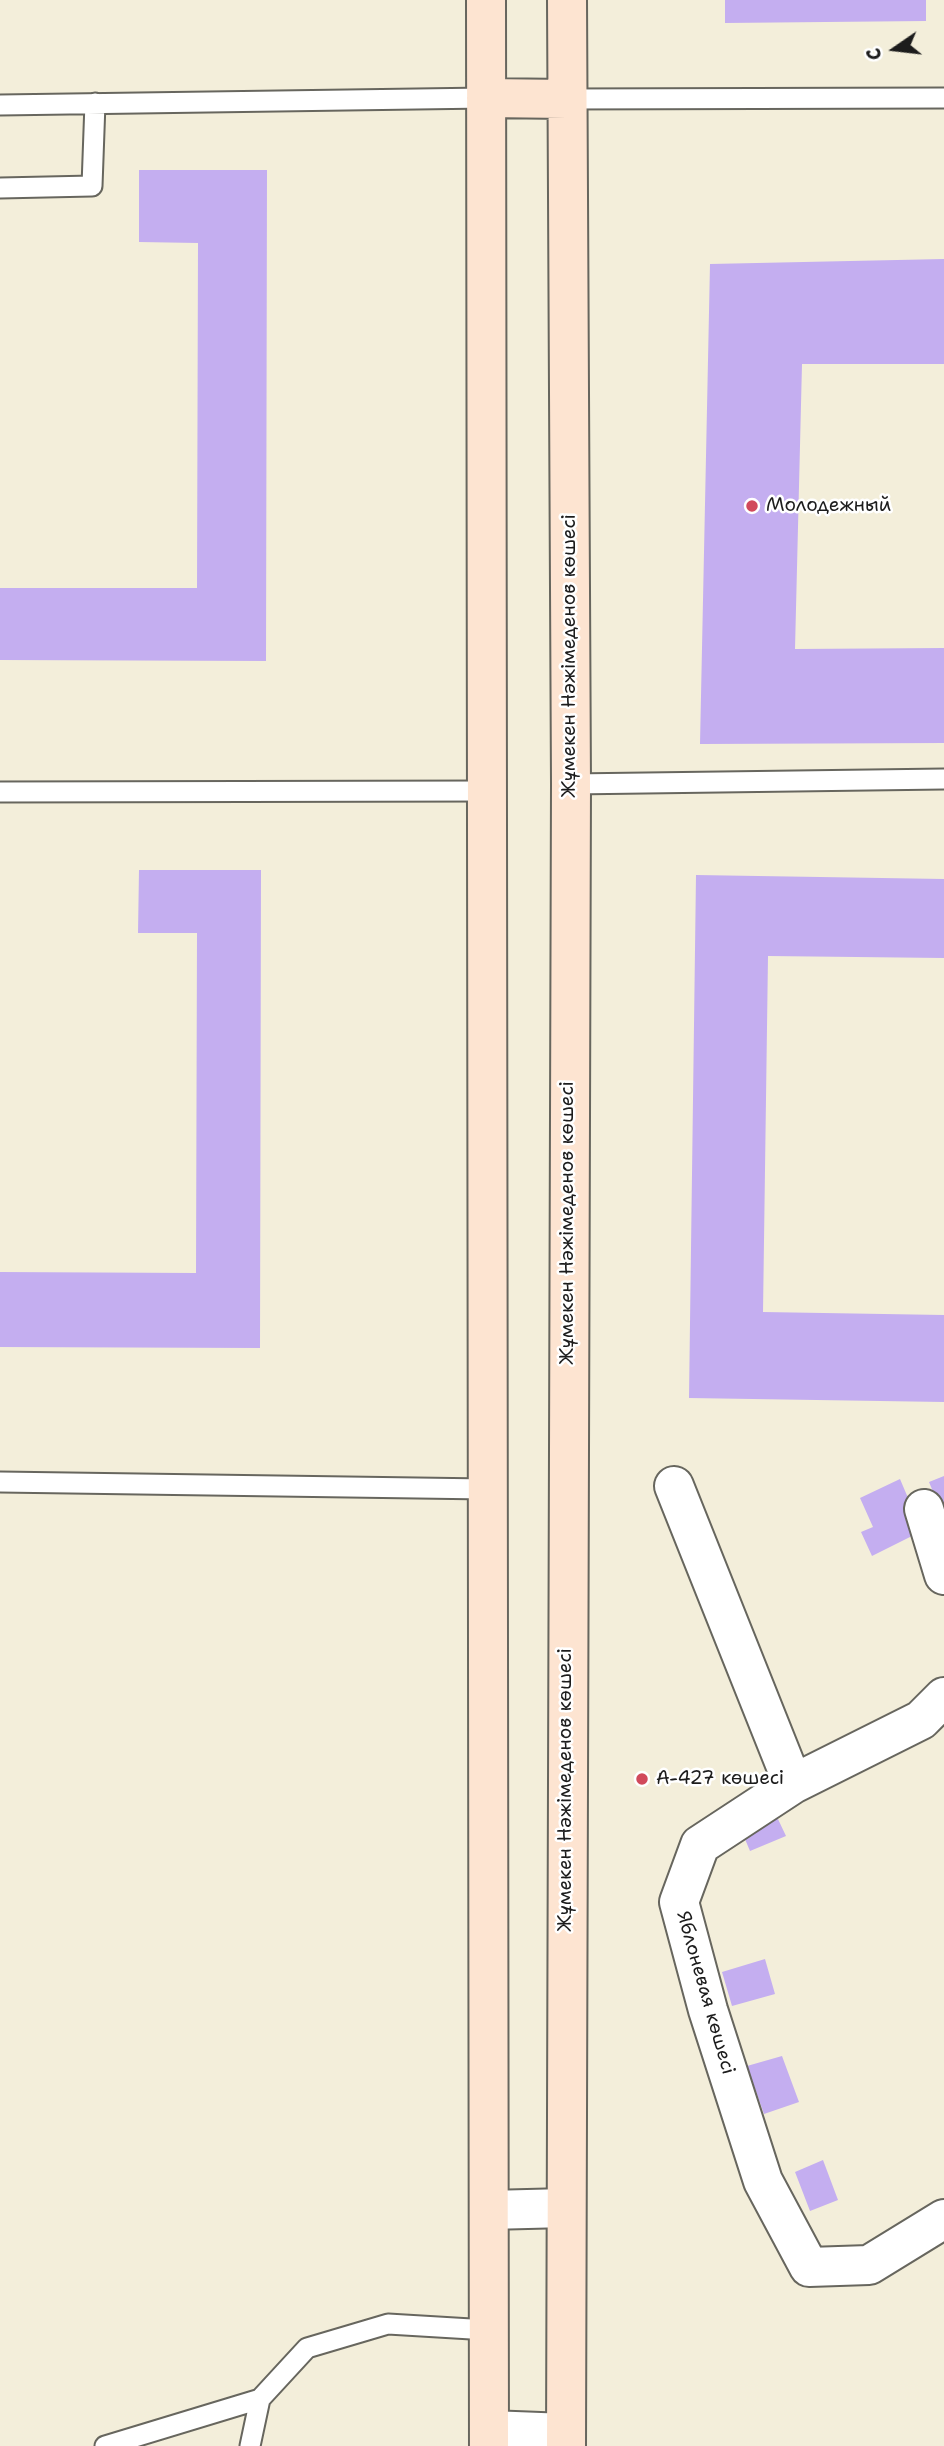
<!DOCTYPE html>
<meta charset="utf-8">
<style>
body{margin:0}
#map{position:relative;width:944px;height:2446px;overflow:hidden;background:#f3eeda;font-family:"Shantell Sans",sans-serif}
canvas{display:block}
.north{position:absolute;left:860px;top:14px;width:70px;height:70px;-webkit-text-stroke:5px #fff;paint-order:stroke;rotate:256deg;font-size:19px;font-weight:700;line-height:28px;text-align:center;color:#1c1c1c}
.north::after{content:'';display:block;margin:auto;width:24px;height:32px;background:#1c1c1c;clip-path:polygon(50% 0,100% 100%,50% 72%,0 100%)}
</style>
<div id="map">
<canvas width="944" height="2446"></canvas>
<div class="north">С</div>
</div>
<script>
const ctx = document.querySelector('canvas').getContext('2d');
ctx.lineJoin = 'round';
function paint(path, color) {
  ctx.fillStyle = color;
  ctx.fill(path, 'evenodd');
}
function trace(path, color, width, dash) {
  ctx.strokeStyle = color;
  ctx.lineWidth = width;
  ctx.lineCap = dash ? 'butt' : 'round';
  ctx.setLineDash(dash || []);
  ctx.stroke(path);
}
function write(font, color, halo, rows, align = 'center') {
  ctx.font = font + ' "Shantell Sans",sans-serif';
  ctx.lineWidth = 5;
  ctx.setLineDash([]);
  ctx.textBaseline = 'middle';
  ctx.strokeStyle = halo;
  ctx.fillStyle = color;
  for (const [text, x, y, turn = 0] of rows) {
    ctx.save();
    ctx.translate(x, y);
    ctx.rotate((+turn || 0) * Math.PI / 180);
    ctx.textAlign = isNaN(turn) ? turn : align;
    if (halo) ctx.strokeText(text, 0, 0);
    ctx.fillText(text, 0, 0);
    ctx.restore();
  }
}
const building = new Path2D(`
 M725,0H926V21L725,23Z
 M139,170H267L266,661L0,660V588H197L198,243L139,242Z
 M944,259V364H802L795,649L944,648V743L700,744L710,264Z
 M139,870H261L260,1348L0,1347V1272L196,1273L197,933H138Z
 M696,875L944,879V958L768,956L763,1312L944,1315V1402L689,1398Z
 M944,1476V1510L941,1511L929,1482Z
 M900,1479L922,1531L872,1556L861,1532L873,1527L860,1498Z
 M777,1817L786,1836L750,1851L742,1832Z
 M765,1959L775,1994L732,2006L722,1972Z
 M782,2056L799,2102L764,2114L747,2066Z
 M823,2160L838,2200L810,2211L795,2172Z`);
const service = new Path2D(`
 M567,99L944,98
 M0,105L486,98
 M0,188L92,186L95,103
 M571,784L944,779
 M0,792L487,791
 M0,1482L487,1489
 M105,2446L260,2399
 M250,2446L260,2399L307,2348L388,2324L488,2330`);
const minor = new Path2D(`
 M674,1486L793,1784
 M924,1509L944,1575
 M944,1697L921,1720L793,1784L700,1845L679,1902L708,2010L763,2181L809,2267L869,2265L944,2219`);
const tertiary = new Path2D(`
 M489,2210L566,2208
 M489,2430L566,2433`);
const secondary = new Path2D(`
 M486,0L489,2446
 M486,98L567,99
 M566,2446L571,784L567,0`);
const markers = [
 [752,506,7,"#d1495b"],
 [642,1779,7,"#d1495b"]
];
const poiNames = [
 ["Молодежный",766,506],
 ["A-427 көшесі",656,1779]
];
const streetNames = [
 ["Жұмекен Нәжімеденов көшесі",570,656,-90],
 ["Жұмекен Нәжімеденов көшесі",568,1223,-90],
 ["Жұмекен Нәжімеденов көшесі",566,1790,-90],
 ["Яблоневая көшесі",705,1993,74]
];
paint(building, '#c4aef0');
trace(service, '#67665e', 23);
trace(minor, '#67665e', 42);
trace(tertiary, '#67665e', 42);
trace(secondary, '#67665e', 42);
trace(service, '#fff', 19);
trace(minor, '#fff', 38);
trace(tertiary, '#fff', 38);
trace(secondary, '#fde4d1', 38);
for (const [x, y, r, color] of markers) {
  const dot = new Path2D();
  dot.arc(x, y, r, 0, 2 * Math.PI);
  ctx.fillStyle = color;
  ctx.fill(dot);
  trace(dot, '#fff', 2.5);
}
write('19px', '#1c1c1c', '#fff', poiNames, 'left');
write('19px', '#1c1c1c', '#fff', streetNames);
</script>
